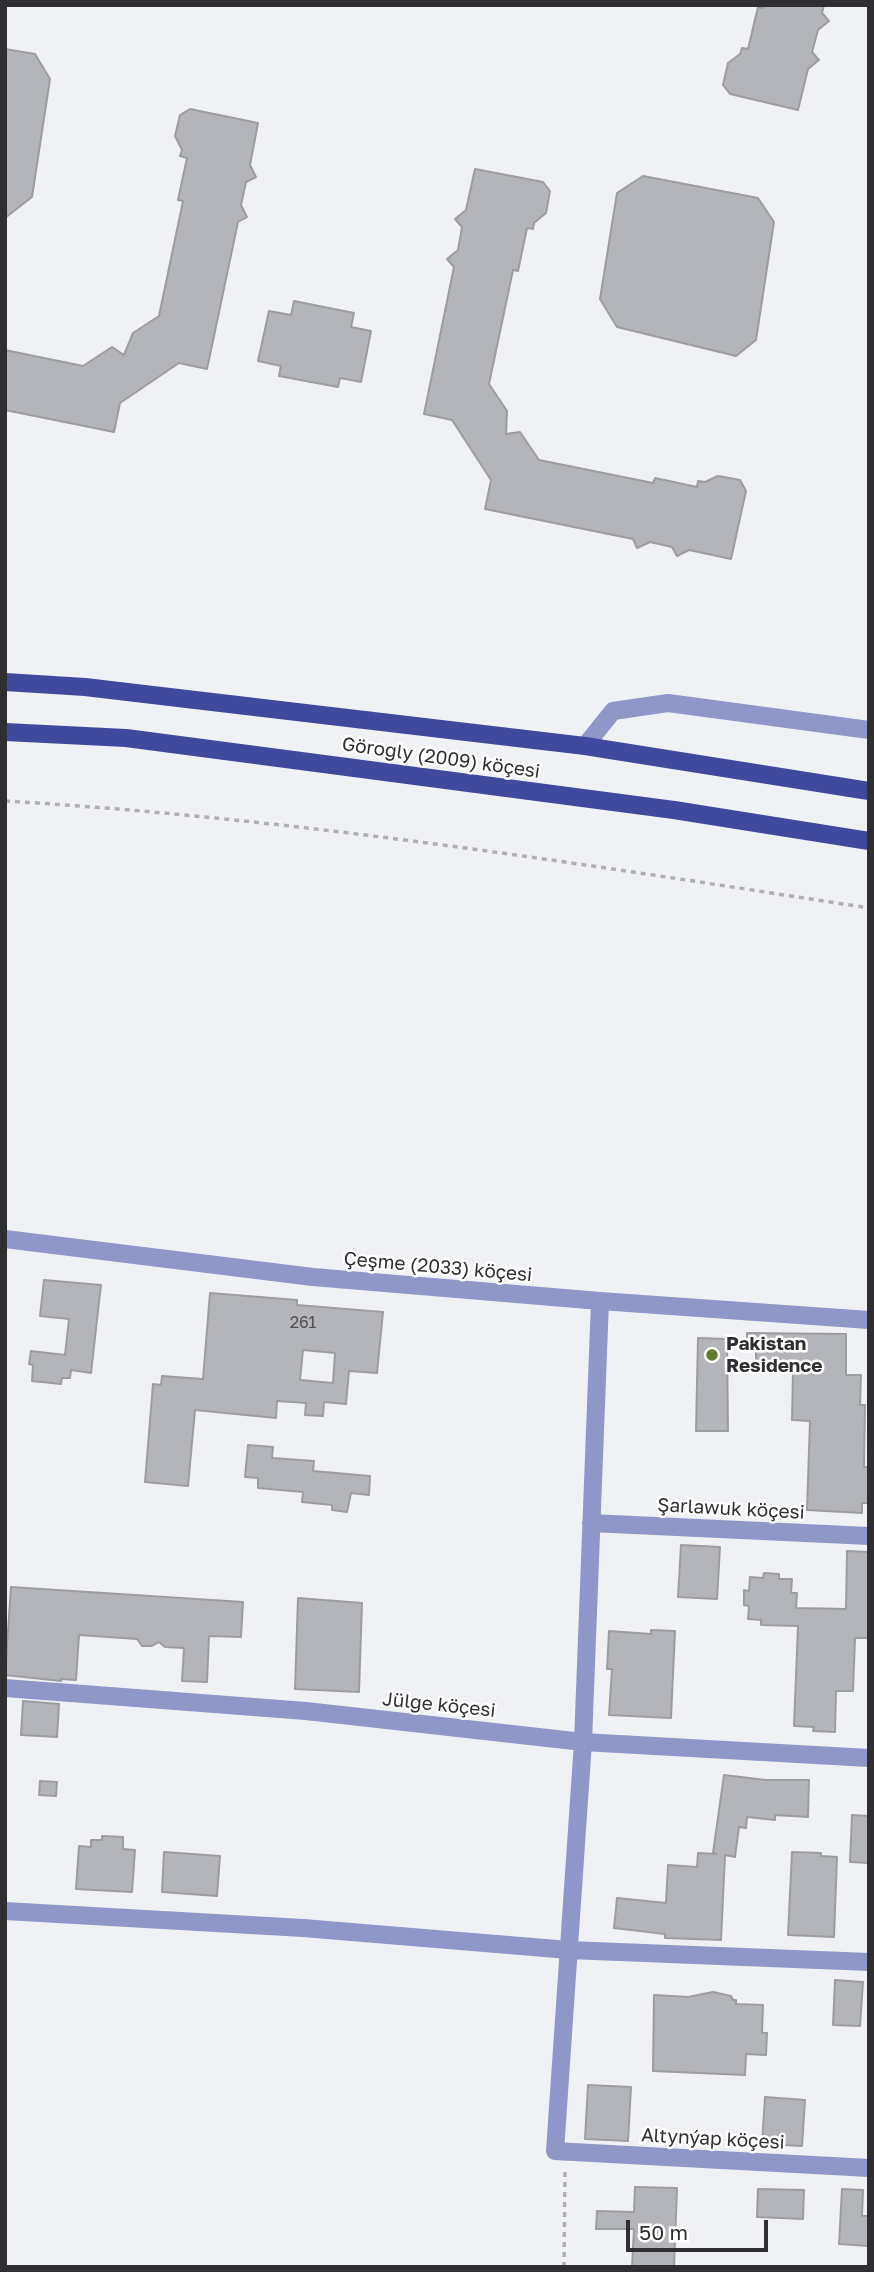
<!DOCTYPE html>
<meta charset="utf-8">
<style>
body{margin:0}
#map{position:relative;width:874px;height:2272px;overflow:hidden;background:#f0f1f5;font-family:"Golos Text",sans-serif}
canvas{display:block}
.frame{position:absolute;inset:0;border:7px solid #2f2f31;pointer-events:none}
.scale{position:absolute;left:626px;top:2220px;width:142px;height:32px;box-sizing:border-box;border:4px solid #2f2f31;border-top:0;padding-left:9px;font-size:21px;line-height:24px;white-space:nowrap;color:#2f2f31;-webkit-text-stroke:5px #fff;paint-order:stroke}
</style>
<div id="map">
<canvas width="874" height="2272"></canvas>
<div class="frame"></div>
<div class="scale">50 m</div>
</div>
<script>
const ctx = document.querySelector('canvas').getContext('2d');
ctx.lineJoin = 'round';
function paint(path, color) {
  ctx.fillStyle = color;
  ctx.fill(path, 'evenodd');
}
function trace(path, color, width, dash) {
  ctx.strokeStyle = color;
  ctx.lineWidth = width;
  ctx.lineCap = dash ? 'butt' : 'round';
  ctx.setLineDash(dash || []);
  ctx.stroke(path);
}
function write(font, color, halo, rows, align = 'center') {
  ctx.font = font + ' "Golos Text",sans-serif';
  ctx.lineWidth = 5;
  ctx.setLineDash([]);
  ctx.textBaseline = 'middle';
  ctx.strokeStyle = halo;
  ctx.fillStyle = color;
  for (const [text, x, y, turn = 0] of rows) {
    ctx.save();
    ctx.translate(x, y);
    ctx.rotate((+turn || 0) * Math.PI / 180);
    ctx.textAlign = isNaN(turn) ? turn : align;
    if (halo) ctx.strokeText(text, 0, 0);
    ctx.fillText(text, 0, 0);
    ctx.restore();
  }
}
const building = new Path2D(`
 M764,5H824L822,13L829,21L818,30L812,52L819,60L808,69L798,110L730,94L723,85L728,63L740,54L742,48L748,49L758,7L763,8Z
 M5,49L35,54L50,79L32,197L5,218Z
 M190,109L258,123L250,165L256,177L246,182L241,205L247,217L238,222L207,369L179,363L120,403L114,432L5,410V350L83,366L112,347L124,355L133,333L159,316L183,201L178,200L187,158L180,156L182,150L175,136L180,115Z
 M475,169L543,182L550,191L546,213L534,223L533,229L527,228L518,271L513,270L489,384L507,411L506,434L520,432L539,460L653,483L655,478L697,487L698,481L705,482L718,476L740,480L746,491L731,559L689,550L677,556L672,547L650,542L637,548L633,539L485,509L491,480L452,420L424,414L454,267L447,259L458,250L462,227L455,219L466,210Z
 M643,176L758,198L774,222L756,340L736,356L617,327L600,299L617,193Z
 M294,301L354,313L351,327L371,331L361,382L340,378L338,387L279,376L281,366L258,361L269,311L291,315Z
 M44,1280L101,1285L91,1373L71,1370L70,1378H62L61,1384L32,1381L33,1365L29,1364L31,1351L65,1355L69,1319L40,1316Z
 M210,1293L297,1300V1305L383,1312L377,1373L349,1371L346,1404L324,1402L323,1416L305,1415L306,1403L277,1401L276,1418L195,1410L188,1486L145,1482L153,1384L161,1385L162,1376L203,1379ZM303,1350L335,1353L333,1383L300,1380Z
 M747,1333L846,1334V1375H861L860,1405H865L864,1467H869V1503H862V1513L807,1510L810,1421L792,1420L793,1370H756V1348H747Z
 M698,1338L727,1339L728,1431H696Z
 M248,1445L273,1447L272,1458L314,1461L313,1471L370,1476L369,1495L351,1493L347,1512L332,1510V1505L302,1502L303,1492L258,1488V1478L245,1477Z
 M681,1545L720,1547L717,1599L678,1597Z
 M847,1551L869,1552V1638H855L853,1691H836L835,1732L813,1731L814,1727L794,1726L798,1626L761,1625V1620L748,1619L749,1606L744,1605V1590L749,1591L750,1577L763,1578L764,1573L779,1574V1579H792L791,1593H797L796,1608L846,1609Z
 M11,1587L243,1602L241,1637L209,1636L207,1682L182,1681L184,1648L165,1647L159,1642L152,1646H142L137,1639L79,1635L76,1680L61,1679V1681L5,1675Z
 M298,1598L362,1603L359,1692L295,1689Z
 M651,1630L675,1631L671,1718L609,1715L612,1669H607L609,1631L651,1634Z
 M23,1701L59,1704L57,1737L21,1735Z
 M724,1775L766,1780H809L808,1817L775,1815V1820L747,1817L746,1828L739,1827L735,1857L725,1855L721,1940L665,1938V1934L614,1928L617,1898L666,1903L668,1865L697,1867L698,1853L717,1854L713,1853Z
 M40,1781L57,1782L56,1796L39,1795Z
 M852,1815L869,1816V1863L850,1862Z
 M102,1836L123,1837V1849L135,1850L132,1892L76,1889L79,1846L91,1847V1840H102Z
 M164,1852L220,1856L217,1896L162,1892Z
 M792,1852L821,1853V1856L837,1857L834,1937L788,1935Z
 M835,1980L863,1982L860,2026L833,2025Z
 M713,1992L731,1996L733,2000H736V2004L763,2005L762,2033H767L766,2055L746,2054L745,2075L653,2071L654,1995L688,1997Z
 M588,2085L631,2087L628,2141L585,2139Z
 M765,2097L805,2100L802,2146L762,2144Z
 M635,2187L677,2188L674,2267H632L634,2229H596L597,2211L634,2212Z
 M758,2189L804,2190L803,2219L757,2217Z
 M842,2189L863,2190L862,2216H869V2246L839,2244Z`);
const path = new Path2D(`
 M5,801C295,818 582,864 869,908
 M564,2267L565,2167`);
const minor = new Path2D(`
 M585,746L613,711L668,703L869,730
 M5,1239L313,1277L600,1301L869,1320
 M600,1301L583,1742L555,2151L869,2168
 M591,1523L869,1536
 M5,1688L306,1711L583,1742L869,1758
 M5,1911L303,1928L569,1950L869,1962`);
const primary = new Path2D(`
 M5,682L85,687L585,746L869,791
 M5,732L126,738L674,810L869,841`);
const markers = [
 [712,1355,7,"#637d30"]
];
const numberNames = [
 ["261",303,1323]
];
const streetNames = [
 ["Görogly (2009) köçesi",441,758,8],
 ["Çeşme (2033) köçesi",438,1267,5],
 ["Şarlawuk köçesi",731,1509,3],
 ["Jülge köçesi",439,1705,6],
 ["Altynýap köçesi",713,2139,3]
];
const poiNames = [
 ["Pakistan",726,1344],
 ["Residence",726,1366]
];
paint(building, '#b4b5ba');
trace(building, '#9c9da1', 2);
trace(path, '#aeafb2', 3.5, [5, 5]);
trace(minor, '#8e97c7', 18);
trace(primary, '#41499d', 18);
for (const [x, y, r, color] of markers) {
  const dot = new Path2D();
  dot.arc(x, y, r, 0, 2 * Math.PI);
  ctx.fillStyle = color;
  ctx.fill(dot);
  trace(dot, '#fff', 2.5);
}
write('16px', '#505053', null, numberNames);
write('19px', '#2f2f31', '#fff', streetNames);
write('bold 19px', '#2f2f31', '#fff', poiNames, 'left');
</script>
